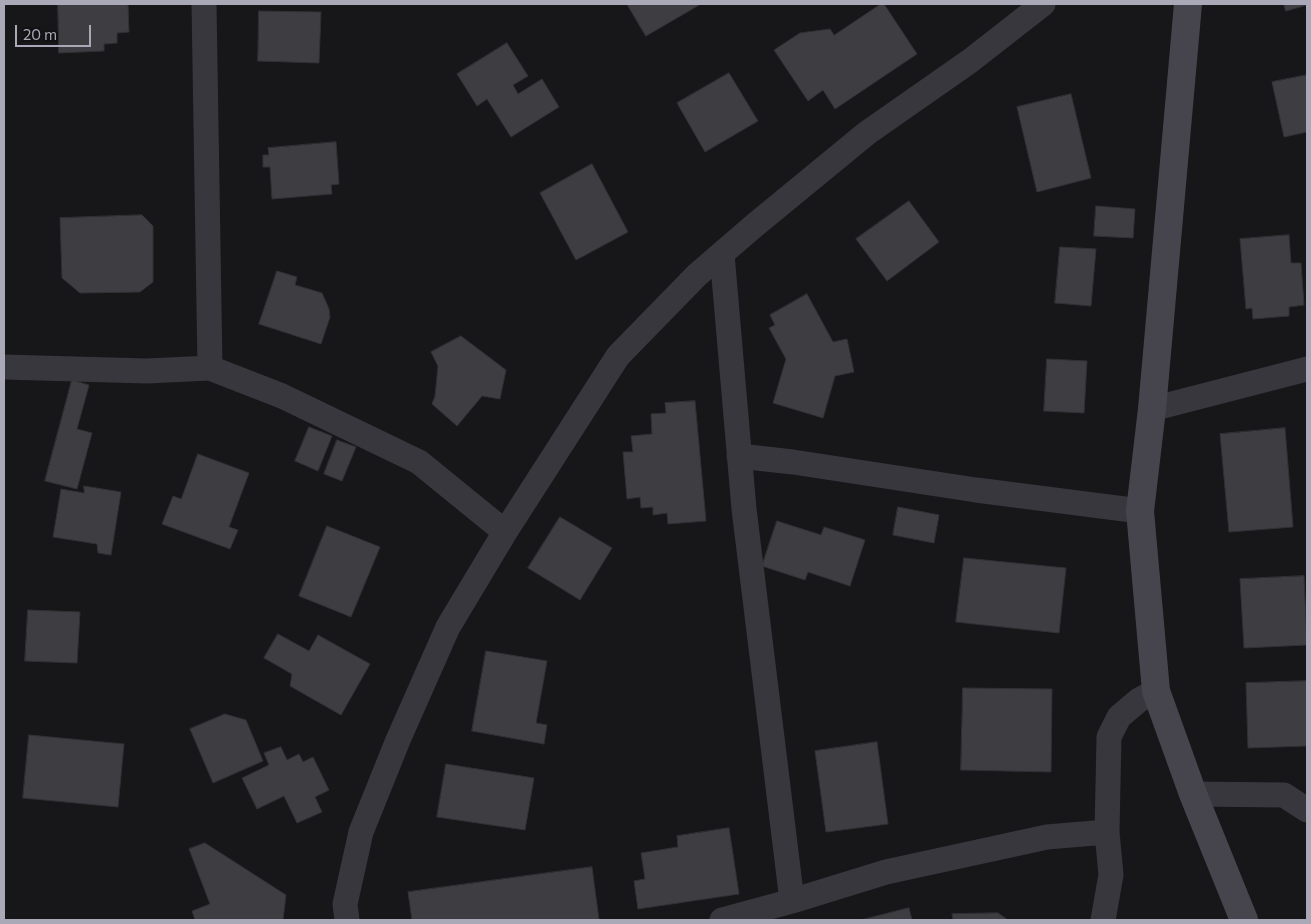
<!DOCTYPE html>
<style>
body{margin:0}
#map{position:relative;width:1311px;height:924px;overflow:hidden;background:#171618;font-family:Commissioner,sans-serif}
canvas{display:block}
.frame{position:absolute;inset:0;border:5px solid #a9a9b8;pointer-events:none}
.scale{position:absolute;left:15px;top:25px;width:76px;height:22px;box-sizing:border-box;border:2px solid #a9a9b8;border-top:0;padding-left:6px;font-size:15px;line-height:18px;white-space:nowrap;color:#a9a9b8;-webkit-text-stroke:4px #121113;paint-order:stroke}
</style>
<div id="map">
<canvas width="1311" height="924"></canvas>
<div class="frame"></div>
<div class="scale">20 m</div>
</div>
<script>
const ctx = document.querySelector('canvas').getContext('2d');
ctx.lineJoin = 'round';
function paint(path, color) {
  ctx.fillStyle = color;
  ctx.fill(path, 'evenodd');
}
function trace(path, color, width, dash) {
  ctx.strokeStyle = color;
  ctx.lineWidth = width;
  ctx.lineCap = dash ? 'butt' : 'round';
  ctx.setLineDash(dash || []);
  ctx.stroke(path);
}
const building = new Path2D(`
 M58,4H128L129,32L117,33V43L104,44V51L59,53Z
 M627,4H701L646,36Z
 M881,4H884L917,54L835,109L823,90L808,101L774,50L800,33L830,29L834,35Z
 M1284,4H1307V5L1286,11Z
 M259,11L321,12L319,63L258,61Z
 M507,43L528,76L513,85L518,94L542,79L559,107L511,137L487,99L477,106L457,74Z
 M729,73L758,121L705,152L677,103Z
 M1307,75V132L1284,137L1272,82Z
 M1071,94L1091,178L1037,192L1017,107Z
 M336,142L339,184L331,185L332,194L272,199L270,167H263V155H269L268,148Z
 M592,164L628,232L576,260L540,193Z
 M909,201L939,242L887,281L856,239Z
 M1096,206L1135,209L1133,238L1094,236Z
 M142,215L153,226V282L140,292L80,293L62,278L60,218Z
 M1289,235L1291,263H1301L1304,305L1289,307V316L1253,319L1252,308L1246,309L1240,239Z
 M1060,247L1096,249L1091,306L1055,303Z
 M277,271L297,277L295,285L322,293L329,309L330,317L321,344L259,324Z
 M807,294L833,342L847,339L854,372L835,376L823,418L773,403L786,359L769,328L775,325L770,315Z
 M461,336L506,370L500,399L482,396L457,426L432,404L435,396L438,366L431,352Z
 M1047,359L1087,361L1084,413L1044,411Z
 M72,380L89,385L77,429L92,433L77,489L45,481Z
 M695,401L706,521L668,524L667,513L653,515V507L641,508L640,497L627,499L623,452H633L631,436L652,434L651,414L666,413L665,403Z
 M309,427L332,436L318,471L295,461Z
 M1285,428L1293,527L1229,532L1220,434Z
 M337,440L356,447L342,481L324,474Z
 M198,454L249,473L229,527L238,530L230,549L162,524L173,496L181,499Z
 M84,486L121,492L111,555L98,553L97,544L53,537L61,489L84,493Z
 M898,507L939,515L934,543L893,535Z
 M560,517L612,548L580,600L528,568Z
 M777,521L821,535L824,527L865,540L850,586L808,572L805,580L762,566Z
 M327,526L380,547L351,617L299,596Z
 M964,558L1066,568L1059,633L956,622Z
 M1304,576L1307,645L1244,648L1240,579Z
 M28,610L80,612L77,663L25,661Z
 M278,634L309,651L318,635L370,664L341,715L290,686L292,674L264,658Z
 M486,651L547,661L536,723L547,725L544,744L472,731Z
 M1307,681V746L1248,748L1246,683Z
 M963,688L1052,689L1051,772L961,770Z
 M225,714L246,720L263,761L213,783L190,729Z
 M29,735L124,744L118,807L23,798Z
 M877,742L888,824L826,832L815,751Z
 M281,747L287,760L299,754L303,762L313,757L329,790L315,797L322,812L297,823L284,796L257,809L242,778L269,765L264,753Z
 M446,764L534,778L525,830L437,817Z
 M729,828L739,894L638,909L634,881L645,879L641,853L678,847L677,836Z
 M205,843L286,895L283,920H195L192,911L210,904L189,849Z
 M592,867L599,920H412L408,892Z
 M909,908L912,920H861Z
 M998,913L1008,920H953L952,914Z`);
const street = new Path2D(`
 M204,4L210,368
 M722,254L744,509L792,901
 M4,367L147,371L210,368L282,396L419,462L505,532
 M1152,409L1307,369
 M739,456L793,462L976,490L1140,511
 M1193,794L1284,795L1307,810
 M347,920L345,904L361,832L398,740L448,627L505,532L618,356L697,275L755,225L867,133L970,61L1043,4
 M722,920L792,901L886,872L1047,837L1107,832
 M1103,920L1111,875L1107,832L1109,737L1119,717L1139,700L1156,691`);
const secondary = new Path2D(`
 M1188,4L1152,409L1140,511L1156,691L1193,794L1244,920`);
paint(building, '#3e3d42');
trace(building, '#323034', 1);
trace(street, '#38373d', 25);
trace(secondary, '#46454d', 28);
</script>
